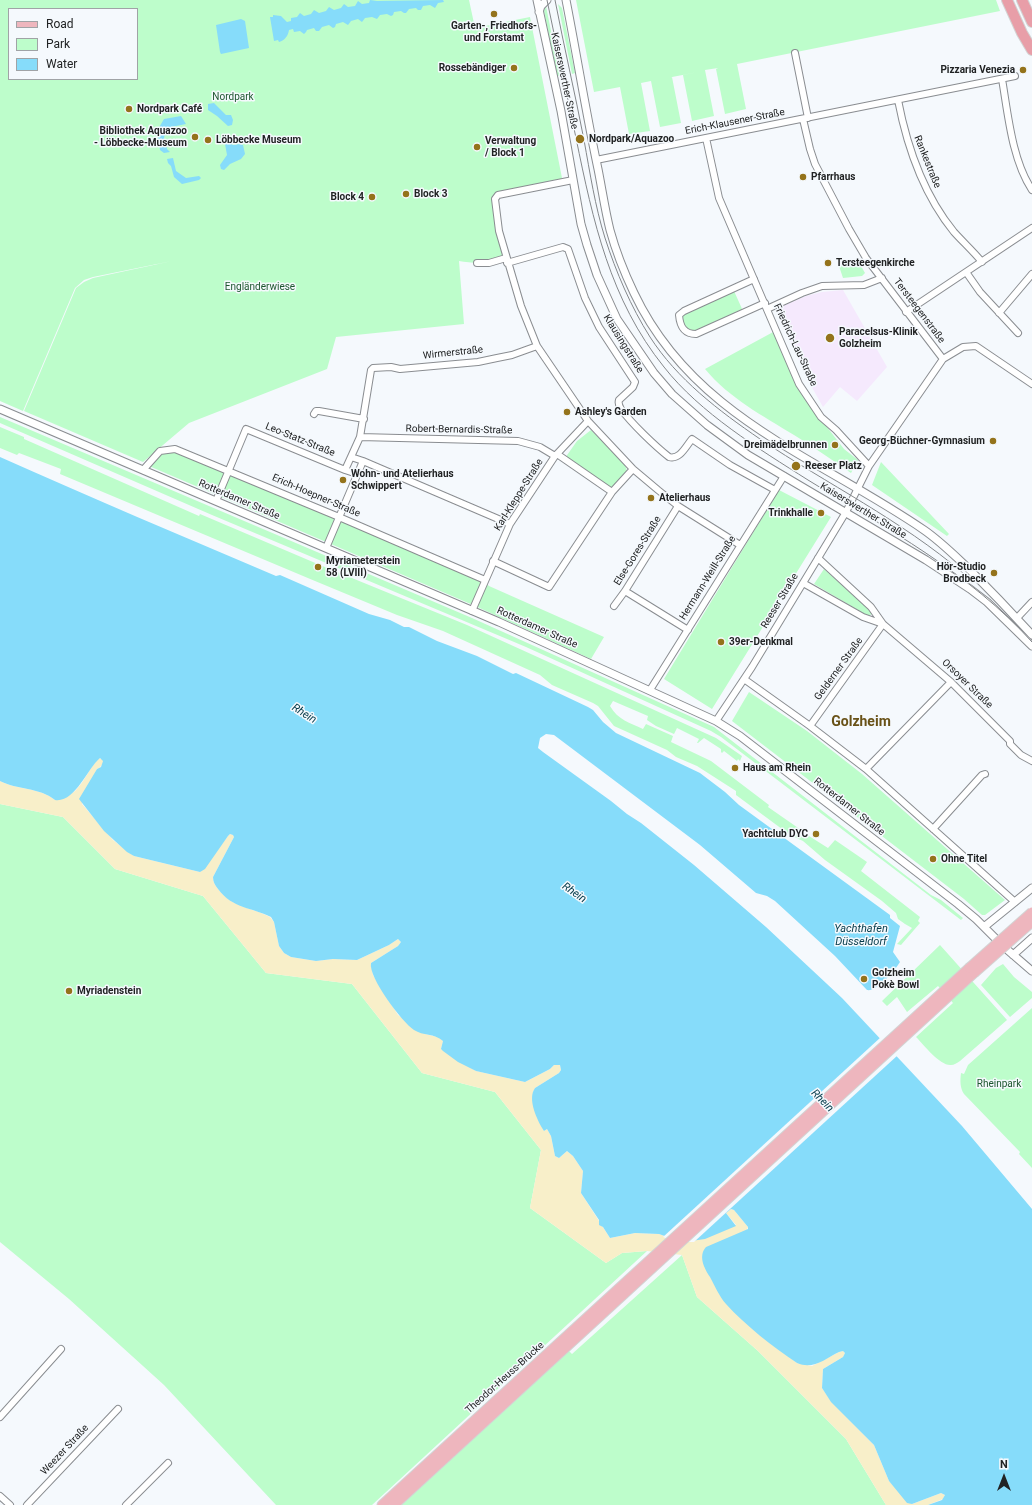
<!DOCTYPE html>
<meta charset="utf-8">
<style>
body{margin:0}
#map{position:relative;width:1032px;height:1505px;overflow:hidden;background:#f5f9fd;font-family:Roboto,sans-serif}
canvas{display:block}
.legend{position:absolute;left:8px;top:8px;width:130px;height:72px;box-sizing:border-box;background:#f5f9fd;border:1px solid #a0a3a6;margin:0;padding:5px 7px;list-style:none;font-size:12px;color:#212324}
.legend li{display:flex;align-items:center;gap:8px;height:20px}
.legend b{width:20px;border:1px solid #a0a3a6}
.north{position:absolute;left:984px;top:1457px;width:40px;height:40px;-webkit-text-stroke:3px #f5f9fd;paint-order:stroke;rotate:0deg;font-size:11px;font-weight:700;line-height:16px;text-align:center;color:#212324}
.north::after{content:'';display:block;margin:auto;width:14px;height:18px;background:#212324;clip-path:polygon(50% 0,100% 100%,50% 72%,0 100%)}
</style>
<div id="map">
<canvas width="1032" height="1505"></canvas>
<ul class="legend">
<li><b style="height:5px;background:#eeb6be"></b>Road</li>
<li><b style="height:11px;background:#bdfdcb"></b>Park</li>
<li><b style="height:11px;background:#86dcfa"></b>Water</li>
</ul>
<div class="north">N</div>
</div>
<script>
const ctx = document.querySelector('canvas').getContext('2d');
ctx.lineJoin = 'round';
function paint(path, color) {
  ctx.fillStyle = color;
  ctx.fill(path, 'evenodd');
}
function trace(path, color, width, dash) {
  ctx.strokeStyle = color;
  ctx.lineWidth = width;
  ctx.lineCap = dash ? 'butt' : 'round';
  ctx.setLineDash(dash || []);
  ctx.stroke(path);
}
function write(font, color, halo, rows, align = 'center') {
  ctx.font = font + ' Roboto,sans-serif';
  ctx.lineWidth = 3;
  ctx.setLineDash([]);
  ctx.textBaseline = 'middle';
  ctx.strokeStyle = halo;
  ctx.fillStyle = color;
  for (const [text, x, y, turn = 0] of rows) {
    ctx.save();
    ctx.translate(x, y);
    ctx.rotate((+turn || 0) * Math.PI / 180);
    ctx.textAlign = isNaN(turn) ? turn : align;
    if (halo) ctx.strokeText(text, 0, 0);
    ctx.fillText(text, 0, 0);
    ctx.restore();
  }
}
const medical = new Path2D(`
 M843,290L887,367L857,401L840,387L823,407L809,382L776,309L806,296L822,292Z`);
const green = new Path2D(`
 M0,0H469L475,28L530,17L562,178L560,181L492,200L503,257C492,265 472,263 459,261L464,324L336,337L327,369L189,423L143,462L24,411L76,288L84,282L93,278L172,261L93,277L84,280L75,288L23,411L0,401ZM9,9H137V79H9Z
 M576,0H996L1000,11L737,64L746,109L725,114L716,69L718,68L705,70L714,116L692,121L683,75L698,72L667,78L672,77L681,123L660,127L651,81L641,83L650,131L629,134L620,87L594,92Z
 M558,4L562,8L575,73L572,74Z
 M546,6L560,76H557L544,11Z
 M857,259L865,273L862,276L843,278L839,266L846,262L848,264Z
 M734,291L743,311L692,333L684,326L681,318L683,314Z
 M775,331L820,418L844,449L858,460L851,473C832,460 814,447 794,435C763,416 729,398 705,369Z
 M0,417L472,618L714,727L931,895L941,900L963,918L961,920L721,737L711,731L526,647L212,515L0,423Z
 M0,427L24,437V439L199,516L200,514L320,565L467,625L716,738L742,756L740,761L738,759L737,761L724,751L722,753L721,752V749L704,738L698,743H697L699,739L677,728L674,734L656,726L647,720L648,716L613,701L610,706C618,720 630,723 643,729L646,724L673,736L671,742L711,761L769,805L768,807L804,832L802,835L807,838L809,836L828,848L835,840L867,862L861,871L920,917L918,921L920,923L901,945L897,944L912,928L905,924L898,919L896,913L882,901L825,860L803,841L790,835L736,795V791L697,766L676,757L667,750L614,726L598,706L593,703L552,685L540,675L443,631L397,615L315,581L60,474L61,469L19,453L17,455L0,448Z
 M591,430L625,465L627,471L611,490L565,458L577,441Z
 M170,450L481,579L489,586L604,637L591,659L473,605L149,466L157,455Z
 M881,462L949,534L947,536L872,485Z
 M779,490L831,517L712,709L664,679Z
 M824,569L871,611L872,614L868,616L814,584Z
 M749,692L807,731L862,774L1005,900L985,915H982L964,899L732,721Z
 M0,804L63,817L115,869L203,896L266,973L352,984L422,1073L495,1092L541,1150L530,1208L606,1263L622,1253L647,1251L372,1505H276L164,1385L69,1299L0,1242Z
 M940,945L1007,1020L960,1061C957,1063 954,1065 951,1065C940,1066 924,1045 916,1037L953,1003L938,986L907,1012L897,997L887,1006L882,1001Z
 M1003,964L1014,977L1032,992V998L1010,1017L981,985L996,968Z
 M1032,1008V1168L1019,1154L1020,1152L964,1094C960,1088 960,1081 961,1073L964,1074L968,1065Z
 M682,1255L697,1297L758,1351L846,1439L886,1505H401L569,1351L572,1354Z`);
const sand = new Path2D(`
 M99,758L103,760C103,765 101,767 97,769L82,804L113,840L134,856L200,872L228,836L230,834L233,835L234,837L213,877C213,882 215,885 218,889C233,908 251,907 270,917L274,922L279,946L284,953L291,957L316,961L333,959L357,960L389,945L398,939L401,942L398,946L371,963L373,975L398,1015L425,1034L438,1037L443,1041L441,1049L476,1071L525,1082L550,1069L554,1065H560L561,1070L559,1073L535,1088L533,1092L544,1131L547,1129L551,1136L555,1156L559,1158L567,1151L573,1156L583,1171L581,1193L610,1238L635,1233L659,1234L676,1240L736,1225L726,1213L731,1209L734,1210L748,1227L747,1230L752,1328L797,1363L812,1366L839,1352L843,1351L845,1353L843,1357L823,1369L822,1388L831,1401L874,1445L889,1481L912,1504L941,1493L945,1495L943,1499L928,1505H886L846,1439L758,1351L697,1297L682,1255L647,1251L622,1253L606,1263L530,1208L541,1150L495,1092L422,1073L352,984L266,973L203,896L115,869L63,817L0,804V781C17,790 39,787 55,800C61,797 70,795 75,791C85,781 90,767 99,758Z`);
const water = new Path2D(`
 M370,0L377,1L443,0L444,2L438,3L435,8L430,5L423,6L421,10H418L416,8L409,9L406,13H404L401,11L394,12L393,15L391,16L387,14L380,15L377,19L372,17L365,18L362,22L358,19L351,21L348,25L343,22L336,24L335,27L333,28L329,25L322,27L319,31H316L314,28L307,30L306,32L304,34L300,31L294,32L293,29L289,30C288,36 285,40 279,42L278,40L274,41L270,17H273V15L281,16L287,22L291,21V18L297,17L300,13L304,16L311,14L314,10L319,13L326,11L329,7L334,10L341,8L344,4L348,7L355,6L358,1L362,4L369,3Z
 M241,19L245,21L249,48L221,54L220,52L216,25Z
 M214,103L226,115H231L233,120L232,125L228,126L217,116L208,110V104Z
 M181,116L186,124L171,127L164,137L167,149L170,152L164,153L160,150L157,131L164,119Z
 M229,143L233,145L240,144L243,145L245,154L241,159L230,164L224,170L221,169L220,165L227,155L225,144Z
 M173,158L176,171L186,178L199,176L201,178L199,180L182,184L174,177L171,166L168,163L167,159Z
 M0,457C90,497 184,537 276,576L280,575L369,614L390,620L404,627H409L437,641L477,656L513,674L516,673L588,707L593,710L603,722L616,733L700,773L725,792L739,805L890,915V918L900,926L893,952L900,962C895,970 877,992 867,990L835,956L775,901L767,896L756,893L700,845L554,735L546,734L540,738L538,748L543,752L611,801L627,814L641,823L694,865L766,927L842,998L962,1126L1032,1209V1505H928L942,1500L945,1495L941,1493L912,1504L907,1503L889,1481L874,1445L831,1402L822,1388L823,1369L843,1357L845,1353L843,1351L839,1352C825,1359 813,1370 797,1363C772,1346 746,1326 726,1304C719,1296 715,1286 710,1277C704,1268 698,1256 706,1247L748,1229V1227L734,1210L731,1209L726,1213L736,1226L705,1239L691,1241L676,1240L659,1234L635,1233L610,1238L603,1227L599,1225V1220L581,1193L583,1171L573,1156L567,1151L559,1158L555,1156L551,1136L547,1129L544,1131C537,1120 527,1099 535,1088L559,1073L561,1070L560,1065H554L550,1069L525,1082L476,1071L458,1062L443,1051L441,1049L443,1041C434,1033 423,1036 414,1030C402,1022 368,977 371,963L398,946L401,942L398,939L389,945L357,960L333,959L316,961L291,957L284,953L279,946L274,922L271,917C251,907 233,909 218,889C215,885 213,882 213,877L234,837L233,835L230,834L228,836L205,869L200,872L134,856L127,852L104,831L79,799L97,769L101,767L103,761L100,758C87,769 75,803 55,800C39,787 17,790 0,781Z`);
const pier = new Path2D(`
 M881,1037L898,1055L694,1242H676L663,1237Z`);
const minor = new Path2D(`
 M795,53L808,118
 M1002,79C1008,114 1012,160 1032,190
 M898,100C907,147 923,194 954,232C963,242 973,251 982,262
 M803,119L810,149L815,164L849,229L866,258L943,359L963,347L976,346L1032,384
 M706,138L719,198L799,384L821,417L836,430L869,466
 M596,160L1015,76
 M573,180L498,195L495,199L499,231L521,306L537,346L588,421L633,469L658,490L678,506L740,545
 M477,263H489L506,258
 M507,263L563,247L568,249L585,298L599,327L635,382L633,387L619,400C618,403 619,406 621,409C631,423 655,446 669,457C680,460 686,446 692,439L730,465L775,490
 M966,272L980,292L1018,333
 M754,279L684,311L679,315C680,327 684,334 696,334L765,303
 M767,309L802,293L822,286L864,285L882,278
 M906,312L1032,228
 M999,313L1032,274
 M314,414L316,411H319L364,419
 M360,437L518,441L540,447L555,456
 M557,454L612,492
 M363,461L510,524
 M143,470L160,451L175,449L339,517L485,580
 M357,474L345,470L360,437L371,370L373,368L391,367L400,369L478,362L497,358L512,355L537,346
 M216,501L246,429L345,470
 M326,548L363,461L351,457
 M818,558L871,607L883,624L951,682L1010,741V744L1021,755L1032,761
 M493,561L549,587L612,492L633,469
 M803,583L863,617L883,624
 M625,591L688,630
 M614,606L625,591L678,506
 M472,611L510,524L555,456L588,421
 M1017,618L1032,602
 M744,679L810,726L866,769L1015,902
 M650,690L784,476
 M716,721L752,667L803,583L846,512L869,466L943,359
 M810,726L883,624
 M866,769L951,682
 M933,829L982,775L985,774
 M0,1417L61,1349
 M0,1496L10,1505
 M27,1505L118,1409
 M126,1505L168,1463`);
const tertiary = new Path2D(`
 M537,0L561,111L581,224L587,245L597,275L617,319L654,373L672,394L707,425L748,455L926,560L970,589L987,602L1032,646
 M566,0C577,56 586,113 598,169C602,189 605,210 610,230C616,252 624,272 634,293C693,418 818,457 924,530C940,541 954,555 968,568C990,590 1011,612 1032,635
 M539,12L541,6L547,0
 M0,409L499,622L716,721L740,736L958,904L976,919L1003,946L1032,971
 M984,927L1032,888
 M1013,955L1032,938`);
const primary = new Path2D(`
 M382,1505L969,968
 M394,1505L974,973`);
const trunk = new Path2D(`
 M1007,0L1022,33L1032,50
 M1022,0L1032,22`);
const tram = new Path2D(`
 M547,0C557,46 566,92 576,138C593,221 610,300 664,367C700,413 759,449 808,480C886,528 970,573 1032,642
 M555,0C564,47 575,93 584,140C590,173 595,206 605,238C616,272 631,307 650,337C677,379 719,411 760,439C827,484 901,520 963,573`);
const primaryBridge = new Path2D(`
 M969,968L1032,912
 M974,973L1032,922`);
const markers = [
 [494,14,4,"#94731b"],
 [514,68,4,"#94731b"],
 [1023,70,4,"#94731b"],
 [129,109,4,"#94731b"],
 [195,137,4,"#94731b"],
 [580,139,5,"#94731b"],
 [208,140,4,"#94731b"],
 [477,147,4,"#94731b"],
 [803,177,4,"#94731b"],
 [406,194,4,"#94731b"],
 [372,197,4,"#94731b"],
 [828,263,4,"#94731b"],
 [830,338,5,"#94731b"],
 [567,412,4,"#94731b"],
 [993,441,4,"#94731b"],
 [835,445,4,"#94731b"],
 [796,466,5,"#94731b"],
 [343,480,4,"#94731b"],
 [651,498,4,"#94731b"],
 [821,513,4,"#94731b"],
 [318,567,4,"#94731b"],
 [994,573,4,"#94731b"],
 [721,642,4,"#94731b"],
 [735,768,4,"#94731b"],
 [816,834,4,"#94731b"],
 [933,859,4,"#94731b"],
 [864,979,4,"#94731b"],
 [69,991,4,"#94731b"]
];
const poiNames = [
 ["Garten-, Friedhofs-",494,26,"center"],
 ["und Forstamt",494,38,"center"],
 ["Rossebändiger",506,68,"right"],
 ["Pizzaria Venezia",1015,70,"right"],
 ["Nordpark Café",137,109],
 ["Bibliothek Aquazoo",187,131,"right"],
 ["- Löbbecke-Museum",187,143,"right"],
 ["Nordpark/Aquazoo",589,139],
 ["Löbbecke Museum",216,140],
 ["Verwaltung",485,141],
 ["/ Block 1",485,153],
 ["Pfarrhaus",811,177],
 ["Block 3",414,194],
 ["Block 4",364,197,"right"],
 ["Tersteegenkirche",836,263],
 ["Paracelsus-Klinik",839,332],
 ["Golzheim",839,344],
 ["Ashley's Garden",575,412],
 ["Georg-Büchner-Gymnasium",985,441,"right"],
 ["Dreimädelbrunnen",827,445,"right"],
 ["Reeser Platz",805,466],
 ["Wohn- und Atelierhaus",351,474],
 ["Schwippert",351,486],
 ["Atelierhaus",659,498],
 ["Trinkhalle",813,513,"right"],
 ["Myriameterstein",326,561],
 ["58 (LVIII)",326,573],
 ["Hör-Studio",986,567,"right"],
 ["Brodbeck",986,579,"right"],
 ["39er-Denkmal",729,642],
 ["Haus am Rhein",743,768],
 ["Yachtclub DYC",808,834,"right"],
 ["Ohne Titel",941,859],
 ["Golzheim",872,973],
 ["Pokè Bowl",872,985],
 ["Myriadenstein",77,991]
];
const streetNames = [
 ["Kaiserswerther Straße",564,81,78],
 ["Erich-Klausener-Straße",735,122,-11],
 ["Rankestraße",927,162,68],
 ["Tersteegenstraße",919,311,53],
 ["Klausingstraße",623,344,58],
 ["Friedrich-Lau-Straße",795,345,65],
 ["Wirmerstraße",453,353,-6],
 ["Robert-Bernardis-Straße",459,430,1],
 ["Leo-Statz-Straße",300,440,22],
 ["Karl-Kleppe-Straße",519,495,-58],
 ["Erich-Hoepner-Straße",316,496,23],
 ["Rotterdamer Straße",239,500,23],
 ["Kaiserswerther Straße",863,511,31],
 ["Else-Gores-Straße",638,551,-58],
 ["Hermann-Weill-Straße",708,578,-58],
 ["Reeser Straße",780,601,-59],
 ["Rotterdamer Straße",537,628,24],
 ["Gelderner Straße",839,669,-54],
 ["Orsoyer Straße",967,684,44],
 ["Rotterdamer Straße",849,807,38],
 ["Theodor-Heuss-Brücke",505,1378,-42],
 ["Weezer Straße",65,1450,-47]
];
const parkNames = [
 ["Nordpark",233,97],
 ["Engländerwiese",260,287],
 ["Rheinpark",999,1084]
];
const waterNames = [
 ["Rhein",304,714,32],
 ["Rhein",574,893,35],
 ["Yachthafen",861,929],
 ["Düsseldorf",861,942],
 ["Rhein",822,1101,45]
];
const districtNames = [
 ["Golzheim",861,722]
];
paint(medical, '#f5e9fd');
paint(green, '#bdfdcb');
paint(sand, '#f8efc9');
paint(water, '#86dcfa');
paint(pier, '#f5f9fd');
trace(minor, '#8a8d91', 8);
trace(tertiary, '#8a8d91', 9);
trace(primary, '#d3d3d3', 11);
trace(trunk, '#d3d3d3', 12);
trace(minor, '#fff', 6);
trace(tertiary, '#fff', 7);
trace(primary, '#eeb6be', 9);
trace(trunk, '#e89ea8', 10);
trace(tram, '#84878a', 1);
trace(primaryBridge, '#d3d3d3', 11, []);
trace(primaryBridge, '#eeb6be', 9);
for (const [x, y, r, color] of markers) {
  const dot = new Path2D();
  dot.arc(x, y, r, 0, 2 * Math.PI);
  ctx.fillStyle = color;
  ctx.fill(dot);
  trace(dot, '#f5f9fd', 1.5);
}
write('bold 10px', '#212324', '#f5f9fd', poiNames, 'left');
write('10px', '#212324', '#f5f9fd', streetNames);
write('10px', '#1d562f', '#f5f9fd', parkNames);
write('italic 11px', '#043b4a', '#f5f9fd', waterNames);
write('bold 14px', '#695218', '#f5f9fd', districtNames);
</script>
